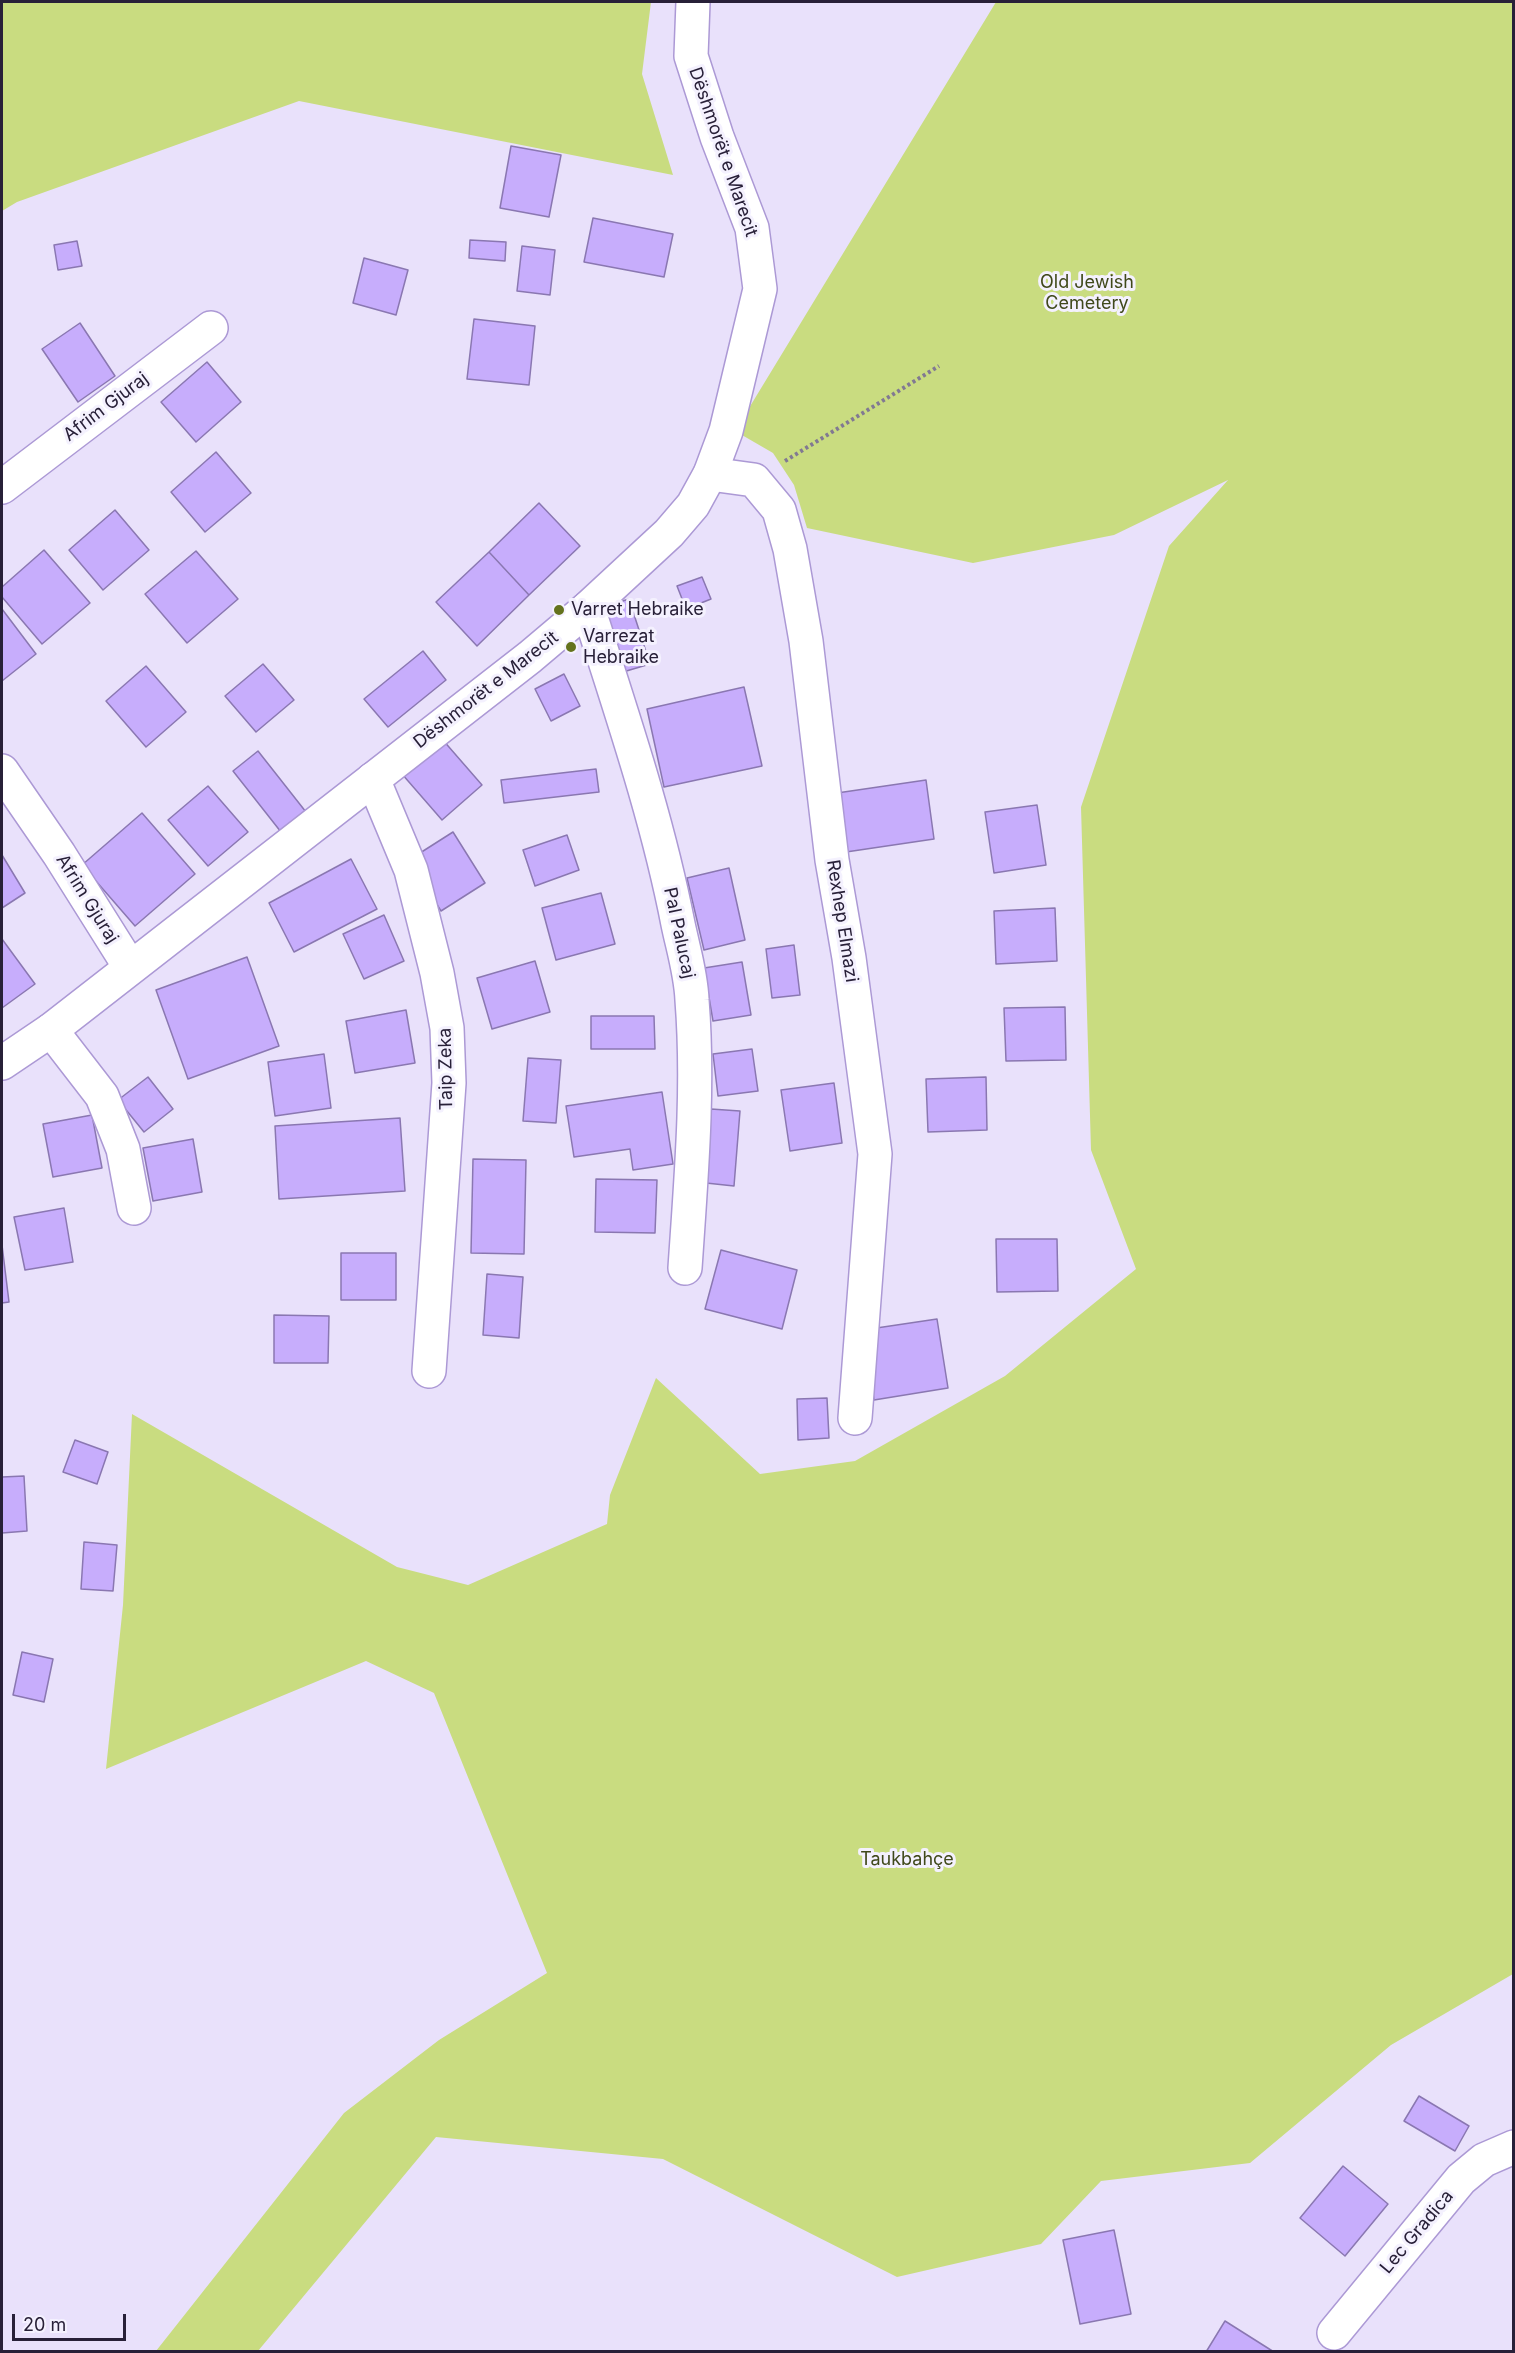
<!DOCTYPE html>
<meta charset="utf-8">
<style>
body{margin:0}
#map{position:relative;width:1515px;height:2353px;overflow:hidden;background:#e9e1fb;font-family:Inter,sans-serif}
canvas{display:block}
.frame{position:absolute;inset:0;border:3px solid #282038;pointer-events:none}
.scale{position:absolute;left:12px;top:2314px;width:114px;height:27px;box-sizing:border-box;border:3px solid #282038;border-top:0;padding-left:8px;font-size:18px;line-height:21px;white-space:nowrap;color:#282038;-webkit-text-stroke:4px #f4f1fe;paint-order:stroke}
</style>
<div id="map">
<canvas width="1515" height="2353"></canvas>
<div class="frame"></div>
<div class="scale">20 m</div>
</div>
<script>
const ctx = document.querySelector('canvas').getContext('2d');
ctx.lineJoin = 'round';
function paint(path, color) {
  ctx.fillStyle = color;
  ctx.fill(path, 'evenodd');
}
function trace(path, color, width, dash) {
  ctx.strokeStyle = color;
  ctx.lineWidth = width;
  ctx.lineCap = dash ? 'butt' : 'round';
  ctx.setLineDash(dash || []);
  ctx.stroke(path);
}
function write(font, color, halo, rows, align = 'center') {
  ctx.font = font + ' Inter,sans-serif';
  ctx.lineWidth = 6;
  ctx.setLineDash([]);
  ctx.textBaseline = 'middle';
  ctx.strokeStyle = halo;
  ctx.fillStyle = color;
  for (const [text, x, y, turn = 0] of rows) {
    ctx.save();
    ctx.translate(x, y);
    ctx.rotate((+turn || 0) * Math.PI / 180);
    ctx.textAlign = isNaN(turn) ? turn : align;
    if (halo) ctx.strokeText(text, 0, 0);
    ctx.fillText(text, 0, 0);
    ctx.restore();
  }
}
const green = new Path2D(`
 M2,2H651L642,74L673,175L299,101L17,202L2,211Z
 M996,2H1513V1974L1391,2045L1250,2163L1101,2181L1041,2244L897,2277L663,2159L436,2137L258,2351H156L344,2113L439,2040L547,1973L434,1693L366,1661L106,1769L123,1605L132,1414L397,1567L468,1585L607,1524L610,1495L656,1378L760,1474L855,1461L1005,1376L1136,1269L1091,1150L1081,807L1169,546L1228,480L1114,535L973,563L807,528L794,485L773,453L735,431Z`);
const building = new Path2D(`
 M511,146L561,155L549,217L500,208Z
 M593,218L673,234L664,277L584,262Z
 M470,240L506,242L505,261L469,258Z
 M77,241L82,266L58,270L54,245Z
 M522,246L555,250L550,295L517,291Z
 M364,258L408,270L396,315L353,303Z
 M474,319L535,326L529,385L467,379Z
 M80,323L115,376L78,402L42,349Z
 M207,362L241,402L196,442L161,402Z
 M216,452L251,493L205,532L171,492Z
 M539,503L580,546L529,595L489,552Z
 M115,510L149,550L103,590L69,550Z
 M44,550L90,603L42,644L2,597V587Z
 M196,551L238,599L187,643L145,594Z
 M489,552L529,595L477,646L436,602Z
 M702,577L711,599L686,609L677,586Z
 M629,599L650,664L623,672L603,607Z
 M2,609L36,654L2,681Z
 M423,651L446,680L388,727L364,699Z
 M263,664L294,700L256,732L225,696Z
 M146,666L186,712L146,747L106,701Z
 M564,674L580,706L551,721L535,689Z
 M744,687L762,766L664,787L647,709Z
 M442,739L482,785L442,820L402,774Z
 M258,751L306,812L281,832L233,771Z
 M596,769L599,792L504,803L501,780Z
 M926,780L934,839L846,852L837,793Z
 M208,786L248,832L208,866L168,820Z
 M1037,805L1046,865L994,873L985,812Z
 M142,813L195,874L135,926L82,865Z
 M453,832L485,883L441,911L409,860Z
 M567,835L579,870L535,886L523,850Z
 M2,855L25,893L2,908Z
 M351,859L377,909L294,952L269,903Z
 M729,868L745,940L704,950L687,878Z
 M601,893L615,944L556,960L542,908Z
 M1055,908L1057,961L996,964L994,911Z
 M384,915L404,961L364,979L343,934Z
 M2,939L35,984L2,1008Z
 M794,945L800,995L772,998L766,949Z
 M247,957L279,1046L188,1079L156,990Z
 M535,961L550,1012L492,1029L477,978Z
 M742,962L751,1015L713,1021L704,968Z
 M1065,1007L1066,1060L1006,1061L1004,1008Z
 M406,1010L415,1063L355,1073L346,1021Z
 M591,1016H654L655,1049H591Z
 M752,1049L758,1091L718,1096L713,1054Z
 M324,1054L331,1108L275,1116L268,1062Z
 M528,1058L561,1060L556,1123L523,1121Z
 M148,1077L173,1109L144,1132L118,1100Z
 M986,1077L987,1130L928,1132L926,1079Z
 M834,1083L842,1143L790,1151L781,1090Z
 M662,1092L673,1164L633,1170L630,1149L574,1157L566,1106Z
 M711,1109L740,1111L734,1186L706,1183Z
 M92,1115L102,1168L53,1177L43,1124Z
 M400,1118L405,1191L279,1199L275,1126Z
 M193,1139L202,1192L153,1201L143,1148Z
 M473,1159L526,1160L524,1254L471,1253Z
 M596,1179L657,1180L655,1233L595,1232Z
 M64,1208L73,1262L25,1270L14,1217Z
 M996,1239H1057L1058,1291L997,1292Z
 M2,1245L9,1302L2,1303Z
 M721,1250L797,1270L782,1329L705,1309Z
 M341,1253H396V1300H341Z
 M487,1274L523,1277L519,1338L483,1335Z
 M274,1315L329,1316L328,1363H274Z
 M937,1319L948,1388L874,1400L863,1330Z
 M827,1398L829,1438L798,1440L797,1399Z
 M75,1440L108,1452L97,1484L63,1472Z
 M24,1476L27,1531L2,1533V1477Z
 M84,1542L117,1545L113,1591L81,1589Z
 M22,1652L53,1659L44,1702L13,1695Z
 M1419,2096L1469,2126L1455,2151L1404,2121Z
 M1343,2166L1388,2204L1345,2256L1300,2218Z
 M1114,2230L1131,2314L1080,2324L1063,2240Z
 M1225,2321L1274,2352H1206Z`);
const path = new Path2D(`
 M785,461L939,366`);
const street = new Path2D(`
 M710,474L754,480L779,510L790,549L806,641L832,860L849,958L875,1154L855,1418
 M2,487L211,328
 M588,608C621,712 657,816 678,924C683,948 691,974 692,1000C699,1089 691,1179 685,1268
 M2,771L59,854L130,967
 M373,779L411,870L437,973L447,1028L449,1083L429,1371
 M51,1030L102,1096L123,1149L134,1208
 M1334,2333L1461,2179L1484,2160L1514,2147`);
const secondary = new Path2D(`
 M2,1063L51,1030L530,657L588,608L669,533L693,505L710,474L726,431L760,289L752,228L717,137L691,56L693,2`);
const markers = [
 [559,610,6,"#64721d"],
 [571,647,6,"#64721d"]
];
const streetNames = [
 ["Dëshmorët e Marecit",723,152,71],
 ["Afrim Gjuraj",106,407,-37],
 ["Dëshmorët e Marecit",486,690,-38],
 ["Afrim Gjuraj",87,899,58],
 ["Rexhep Elmazi",842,921,81],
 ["Pal Palucaj",679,933,78],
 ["Taip Zeka",446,1069,-91],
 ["Lec Gradica",1417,2232,-50]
];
const parkNames = [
 ["Old Jewish",1087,283],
 ["Cemetery",1087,304],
 ["Taukbahçe",907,1860]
];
const poiNames = [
 ["Varret Hebraike",571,610],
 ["Varrezat",583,637],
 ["Hebraike",583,658]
];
paint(green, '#c9dc80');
paint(building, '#c7adfc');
trace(building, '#8a77b1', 1.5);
trace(street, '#ac99d5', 36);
trace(secondary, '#ac99d5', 36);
trace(path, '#817992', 4, [3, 3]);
trace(street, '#fff', 33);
trace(secondary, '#fff', 33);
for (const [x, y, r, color] of markers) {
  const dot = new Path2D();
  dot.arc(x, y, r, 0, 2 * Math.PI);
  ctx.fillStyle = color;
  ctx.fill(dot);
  trace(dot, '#f4f1fe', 2);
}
write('18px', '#282038', '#f4f1fe', streetNames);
write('18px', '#40491b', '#f4f1fe', parkNames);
write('18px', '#282038', '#f4f1fe', poiNames, 'left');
</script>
